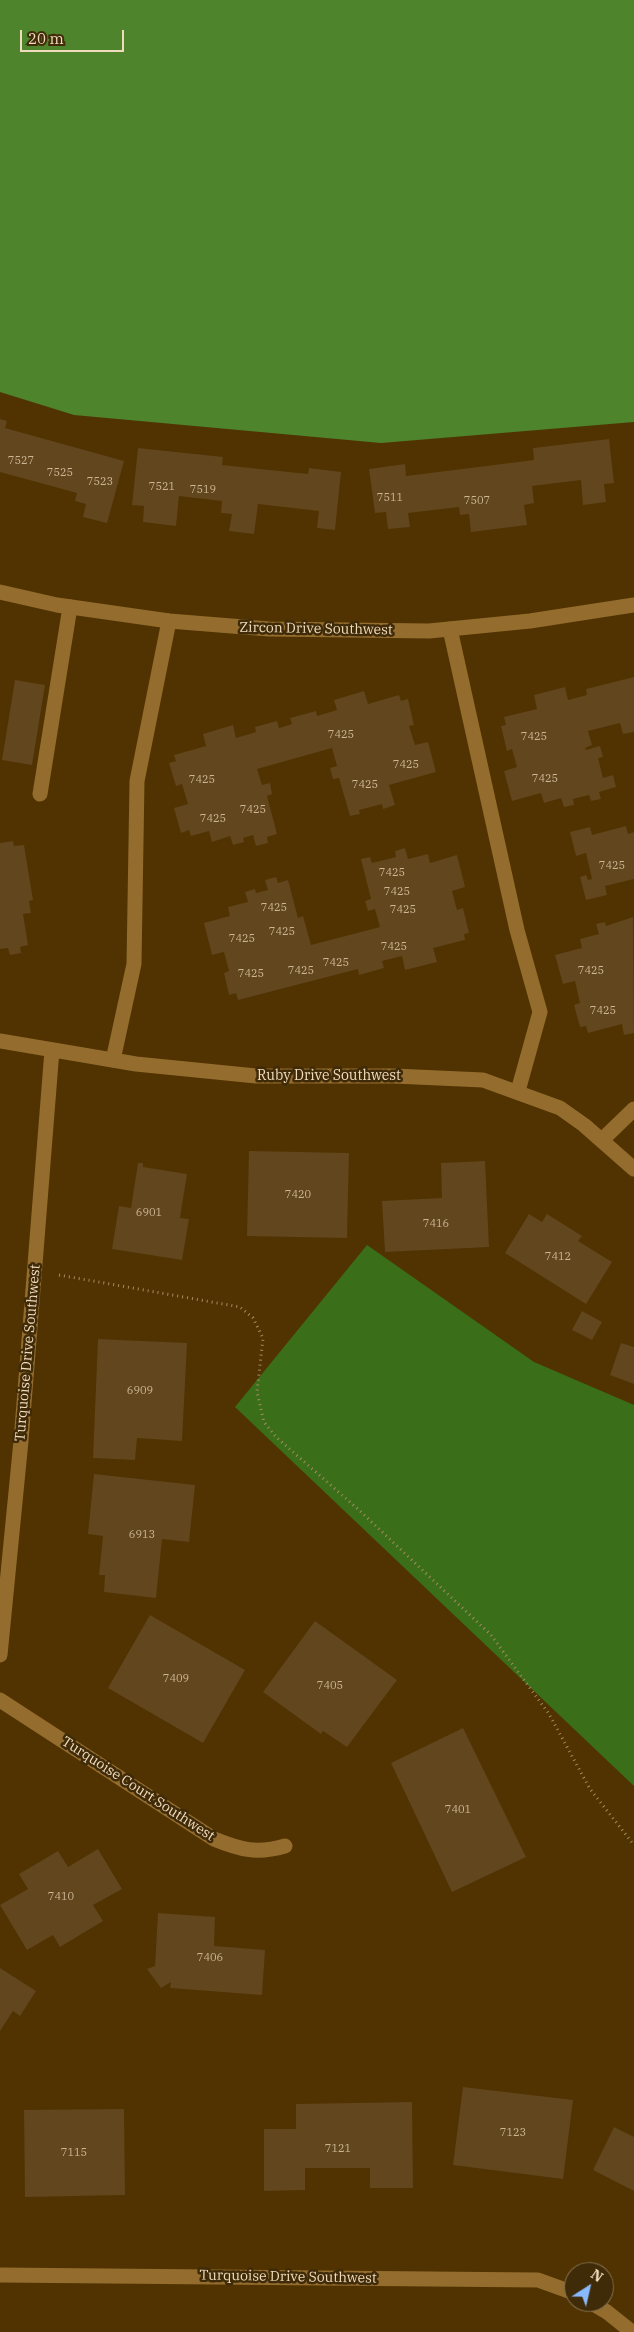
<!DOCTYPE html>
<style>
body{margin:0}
#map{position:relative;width:634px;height:2332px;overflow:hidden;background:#503300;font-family:"IBM Plex Serif",serif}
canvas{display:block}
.north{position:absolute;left:564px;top:2262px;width:50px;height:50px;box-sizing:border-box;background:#402b09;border:1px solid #877151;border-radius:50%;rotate:35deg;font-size:14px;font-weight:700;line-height:20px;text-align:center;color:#f1dbbd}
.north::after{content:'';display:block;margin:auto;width:18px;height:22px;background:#89bafc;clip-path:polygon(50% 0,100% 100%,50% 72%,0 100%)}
.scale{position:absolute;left:20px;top:30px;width:104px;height:22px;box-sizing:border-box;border:2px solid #f1dbbd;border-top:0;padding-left:6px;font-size:15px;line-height:18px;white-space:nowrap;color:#f1dbbd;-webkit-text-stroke:4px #402b09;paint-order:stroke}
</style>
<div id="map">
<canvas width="634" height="2332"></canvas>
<div class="north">N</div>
<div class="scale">20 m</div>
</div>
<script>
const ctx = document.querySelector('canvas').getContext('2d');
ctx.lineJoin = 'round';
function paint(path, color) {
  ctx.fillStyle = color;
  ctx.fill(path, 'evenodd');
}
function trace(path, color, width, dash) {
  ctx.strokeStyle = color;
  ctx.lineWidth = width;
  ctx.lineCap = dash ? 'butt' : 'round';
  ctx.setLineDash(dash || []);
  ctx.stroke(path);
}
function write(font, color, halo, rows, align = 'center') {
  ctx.font = font + ' "IBM Plex Serif",serif';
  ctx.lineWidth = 5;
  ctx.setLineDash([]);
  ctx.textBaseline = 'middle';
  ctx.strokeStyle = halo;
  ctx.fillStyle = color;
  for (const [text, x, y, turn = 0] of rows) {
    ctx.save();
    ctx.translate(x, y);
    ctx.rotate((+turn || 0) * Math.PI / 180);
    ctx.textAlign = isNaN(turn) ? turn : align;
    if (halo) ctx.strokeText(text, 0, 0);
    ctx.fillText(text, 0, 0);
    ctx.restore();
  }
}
const green = new Path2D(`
 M367,1245L534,1362L634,1405V1786L235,1407Z`);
const forest = new Path2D(`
 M0,0H634V422L381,443L74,415L0,392Z`);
const building = new Path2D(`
 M0,419L7,421L5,428L124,461L107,523L83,517L86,504L75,501L77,493L0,472Z
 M609,439L614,483L604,484L606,502L583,505L581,480L532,486L534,503L524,505L527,525L471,532L469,514L460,515L459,507L408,513L410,527L388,529L386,512L375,513L369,469L405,464L406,476L534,460L533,448Z
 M138,448L223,457L222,465L308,474L309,468L341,472L335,530L317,528L319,511L258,504L254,534L229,531L232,514L221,513L222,501L179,496L176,526L143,522L144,506L132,505Z
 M634,677V732L623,734L620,723L588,731L592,745L585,748L586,750L600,746L603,757L598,758L603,778L613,775L616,787L599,792L601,799L591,801L589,795L573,799L574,805L564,807L561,798L544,803L541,793L512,801L504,771L517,767L512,749L507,751L501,726L506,725L504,717L537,709L534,695L565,687L568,700L587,695L586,689Z
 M15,680L45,685L32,765L2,760Z
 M364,691L368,704L399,695L401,701L408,699L414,725L409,726L415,745L428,742L436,772L389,785L395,805L383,809L382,804L359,810L360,814L350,816L339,778L333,779L330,768L337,766L332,748L257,769L262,785L270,783L272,794L267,796L277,834L267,837L268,843L256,846L253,835L243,838L244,842L233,845L230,836L212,842L209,831L191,836L189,830L181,833L174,808L188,804L182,784L176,786L169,763L176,761L174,755L206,746L203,734L233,725L236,738L256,732L255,727L277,721L279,728L292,724L290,718L316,711L317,716L337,710L334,700Z
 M626,826L628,834L634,832V879L605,886L607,895L586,900L580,877L586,875L588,880L592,879L586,853L576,856L570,832L590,827L592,835Z
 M13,841L14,846L24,845L33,900L29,901L31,913L23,914L28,945L20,947L21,953L10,955L8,948L0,949V843Z
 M405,848L408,859L428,854L430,863L457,855L465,887L452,891L457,910L463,908L469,933L464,934L465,940L433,948L437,962L405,970L402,956L382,961L384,968L359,975L358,969L238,1000L236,993L229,995L224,973L229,971L224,952L212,955L204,923L230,916L228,907L248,902L245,892L255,889L256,893L268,890L265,880L276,877L278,883L288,880L298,918L303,916L311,945L380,927L375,909L368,911L365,901L371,899L361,859L370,857L372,863L396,857L395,851Z
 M633,917L634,1033L624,1035L622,1024L588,1033L586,1026L580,1027L574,1005L580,1003L575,981L563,984L555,955L582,948L580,939L599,934L596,924L605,922L606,926Z
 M249,1151L349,1153L347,1238L247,1236Z
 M485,1161L489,1247L385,1252L382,1201L442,1198L441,1163Z
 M138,1163H143V1167L187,1174L180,1218L189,1219L182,1260L112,1249L119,1206L131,1208Z
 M529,1214L542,1222L547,1214L582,1236L578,1241L612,1262L586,1304L505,1253Z
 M582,1311L602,1322L592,1340L572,1330Z
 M98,1339L187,1343L182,1441L137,1438L135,1460L93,1458Z
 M621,1343L634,1347V1384L610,1375Z
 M94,1474L195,1485L189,1542L162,1539L156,1598L104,1592L105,1575H99L103,1536L88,1534Z
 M150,1615L245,1670L203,1743L108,1688Z
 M315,1621L397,1680L347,1747L323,1731L321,1734L263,1692Z
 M463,1728L526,1857L452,1892L391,1763Z
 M98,1849L122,1889L93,1905L103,1921L60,1947L53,1935L27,1950L0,1905L28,1889L19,1874L58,1851L68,1867Z
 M158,1913L215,1917L214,1946L265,1950L262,1995L170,1988L171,1982L161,1988L147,1969L155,1966Z
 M0,1968L36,1991L20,2016L13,2011L0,2031Z
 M463,2087L573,2100L563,2179L453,2165Z
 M412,2102L413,2188H370V2168H305V2190L264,2191V2129H296V2104Z
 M124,2109L125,2195L25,2197L24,2110Z
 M614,2127L634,2137V2191L593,2170Z`);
const path = new Path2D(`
 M59,1275L240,1307L253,1318L263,1338L257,1392L264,1422L276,1437L359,1510L491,1635L549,1714L590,1789L634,1845`);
const lane = new Path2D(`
 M450,629L517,930L540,1012L518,1091
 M40,794L70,607
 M113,1060L134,964L137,781L169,621
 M602,1140L634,1109`);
const street = new Path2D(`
 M0,1041L136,1064L256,1076H394L483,1080L560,1108L584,1125L634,1169
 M0,1655L21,1441L52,1050
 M0,1700L214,1839C241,1850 257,1854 285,1846
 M0,2275L538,2280L574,2293
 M590,2302L607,2312L632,2332`);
const secondary = new Path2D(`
 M0,592L57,605L169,621L269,629L429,631L530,621L634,605`);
const numberNames = [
 ["7527",21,461],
 ["7525",60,473],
 ["7523",100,482],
 ["7521",162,487],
 ["7519",203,490],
 ["7511",390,498],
 ["7507",477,501],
 ["7425",341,735],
 ["7425",534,737],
 ["7425",406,765],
 ["7425",545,779],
 ["7425",202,780],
 ["7425",365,785],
 ["7425",253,810],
 ["7425",213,819],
 ["7425",612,866],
 ["7425",392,873],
 ["7425",397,892],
 ["7425",274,908],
 ["7425",403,910],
 ["7425",282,932],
 ["7425",242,939],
 ["7425",394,947],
 ["7425",336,963],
 ["7425",301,971],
 ["7425",591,971],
 ["7425",251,974],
 ["7425",603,1011],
 ["7420",298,1195],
 ["6901",149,1213],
 ["7416",436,1224],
 ["7412",558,1257],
 ["6909",140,1391],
 ["6913",142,1535],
 ["7409",176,1679],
 ["7405",330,1686],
 ["7401",458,1810],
 ["7410",61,1897],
 ["7406",210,1958],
 ["7123",513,2133],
 ["7121",338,2149],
 ["7115",74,2153]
];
const streetNames = [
 ["Zircon Drive Southwest",316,629,1],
 ["Ruby Drive Southwest",329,1076],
 ["Turquoise Drive Southwest",28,1353,-85],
 ["Turquoise Court Southwest",138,1789,33],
 ["Turquoise Drive Southwest",288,2277,1]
];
paint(green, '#3b6e19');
paint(forest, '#4d842c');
paint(building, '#61461e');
trace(path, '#a58b63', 3, [1, 4]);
trace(lane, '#946c2d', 15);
trace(street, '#946c2d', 15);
trace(secondary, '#946c2d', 15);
write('11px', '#cdb695', null, numberNames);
write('14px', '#f1dbbd', '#402b09', streetNames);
</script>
